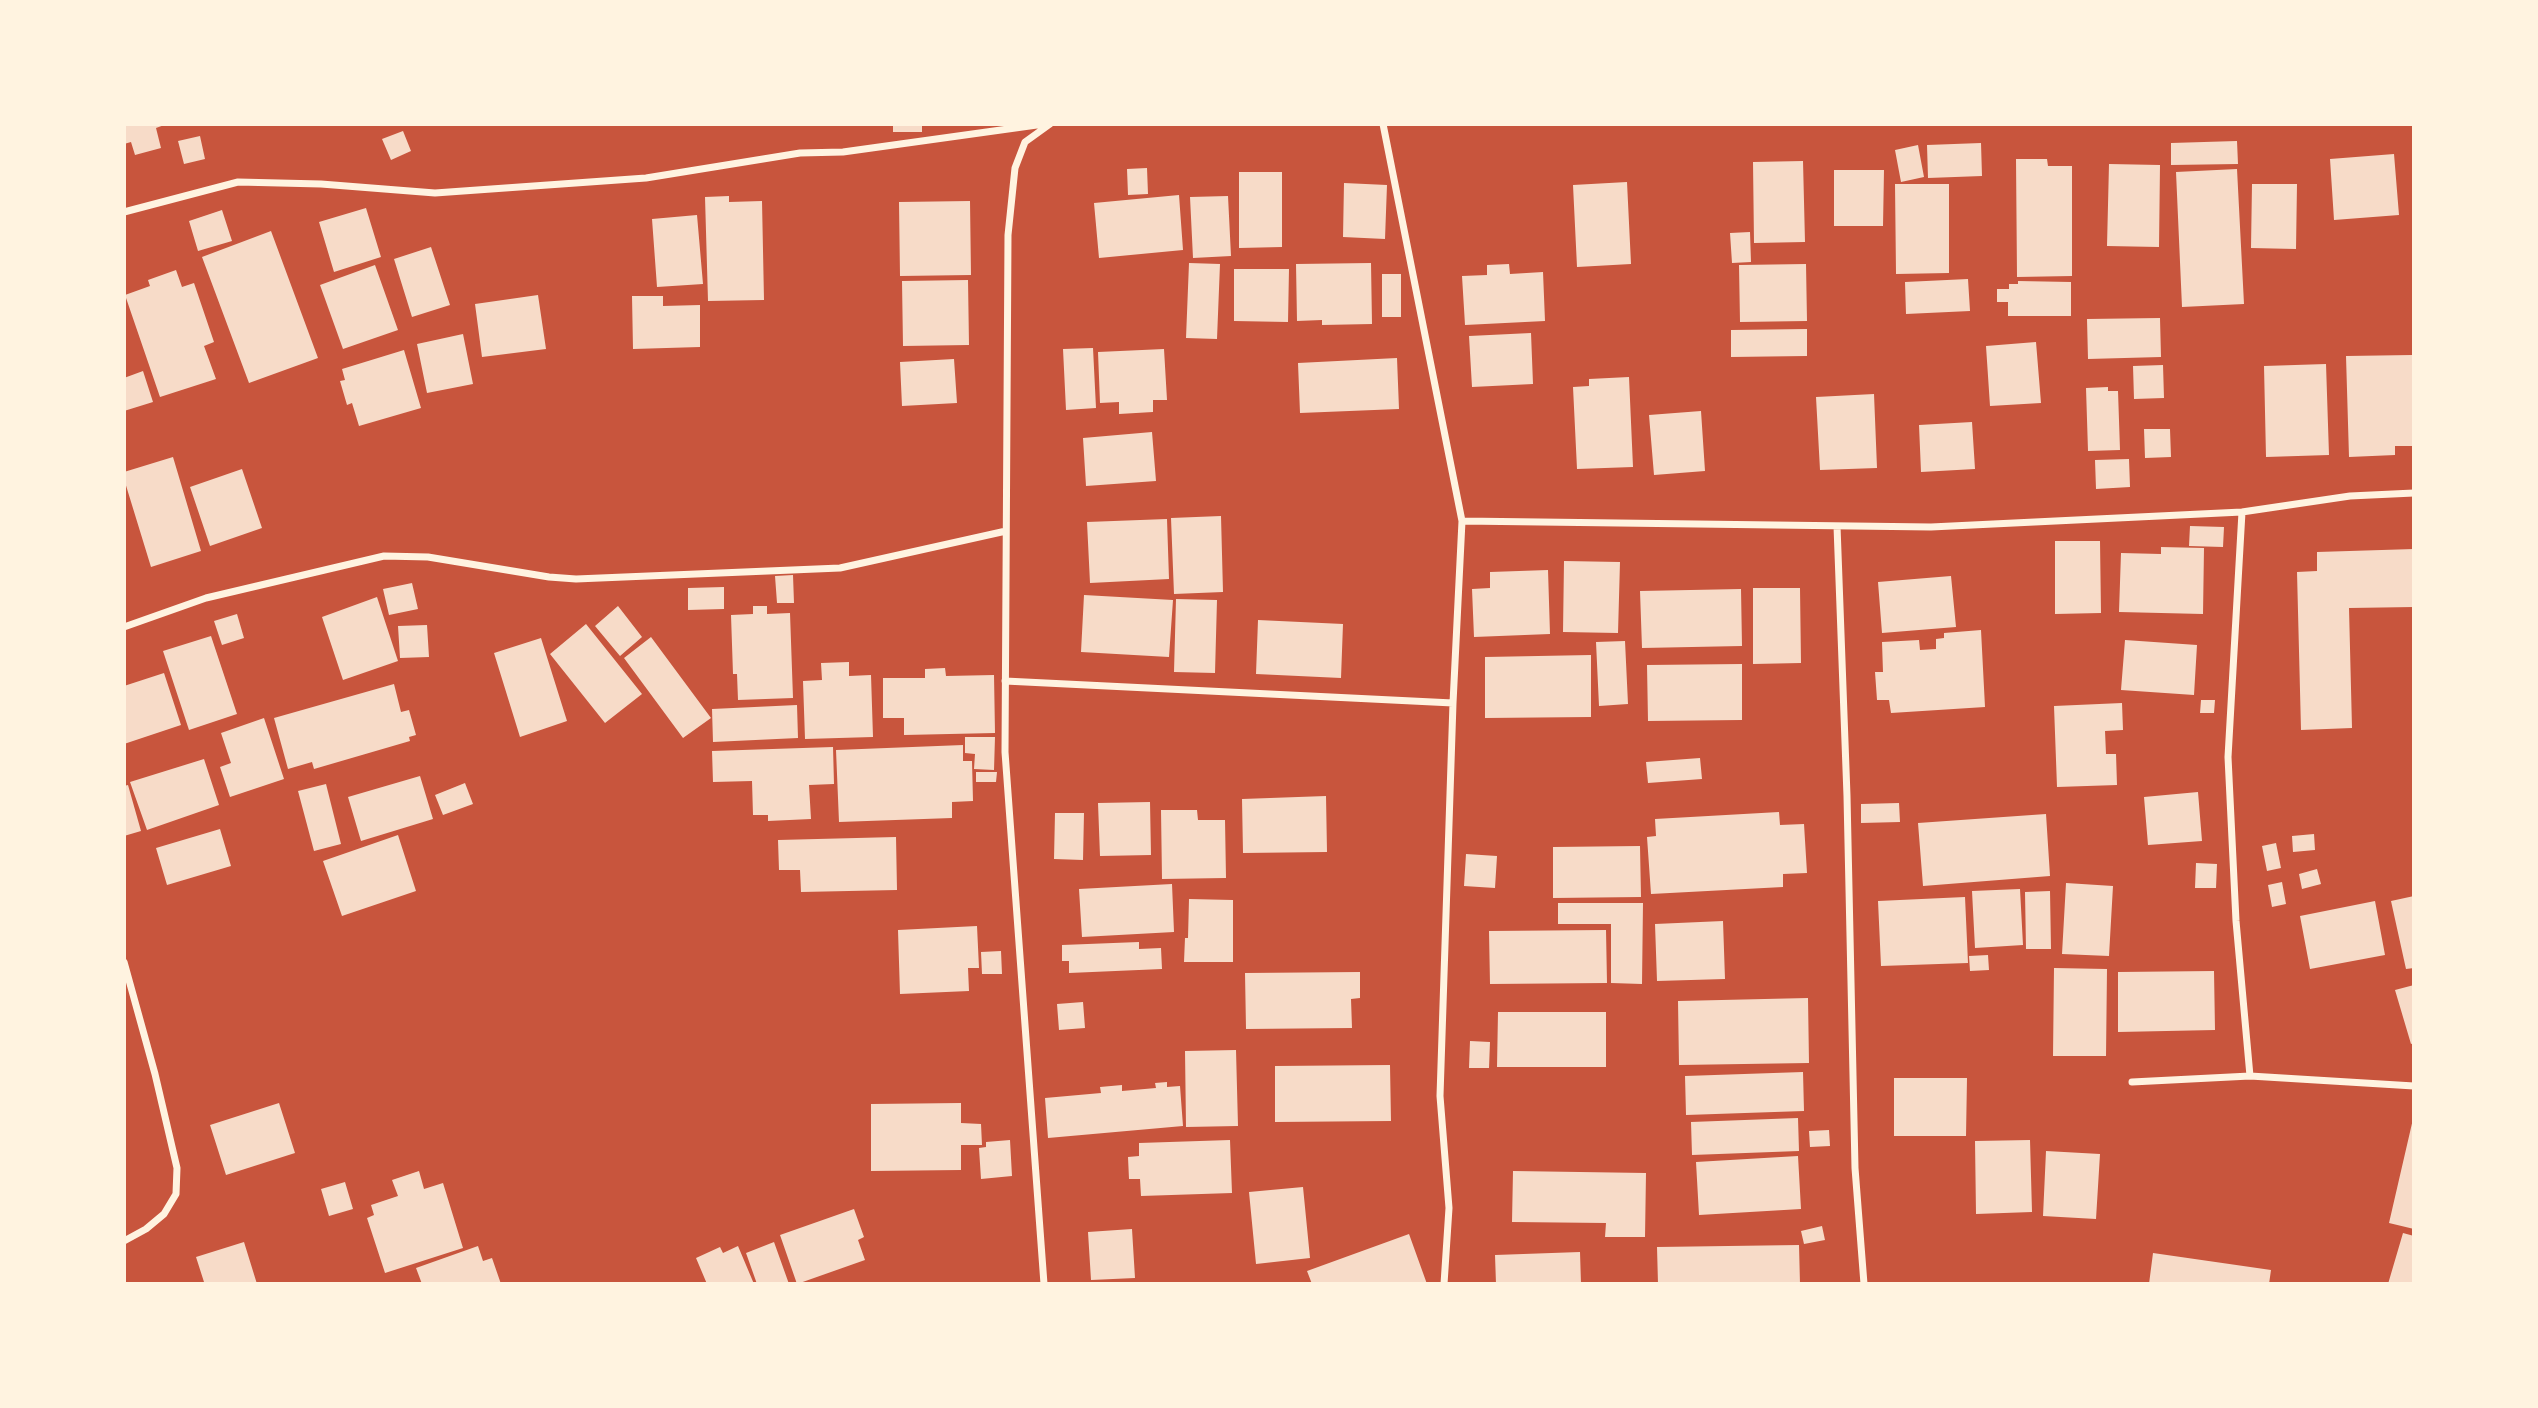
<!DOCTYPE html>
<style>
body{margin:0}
#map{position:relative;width:2538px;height:1408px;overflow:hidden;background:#c8553d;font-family:Quicksand,sans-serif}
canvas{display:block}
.frame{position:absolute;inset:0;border:126px solid #fff3e0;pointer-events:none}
</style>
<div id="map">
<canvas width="2538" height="1408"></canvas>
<div class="frame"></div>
</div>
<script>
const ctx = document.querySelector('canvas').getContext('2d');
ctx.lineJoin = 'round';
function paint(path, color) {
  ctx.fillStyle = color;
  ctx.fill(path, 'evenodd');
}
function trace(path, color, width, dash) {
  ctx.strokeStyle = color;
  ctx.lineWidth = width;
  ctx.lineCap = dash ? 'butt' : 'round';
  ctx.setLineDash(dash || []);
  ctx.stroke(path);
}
const building = new Path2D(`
 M124,124H167L156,128L161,148L135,155L131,142L124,144Z
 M893,124H922V132H893Z
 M403,131L411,151L391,160L382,139Z
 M200,136L205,159L184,164L178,141Z
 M2237,141L2238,164L2171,165V143Z
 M1981,143L1982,176L1928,178L1927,145Z
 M1918,145L1924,177L1901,182L1895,150Z
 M2394,154L2399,215L2334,220L2330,159Z
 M2016,159H2047L2048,166H2072V276L2017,277Z
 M1803,161L1805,242L1754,243L1753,162Z
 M2109,164L2160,165L2159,247L2107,246Z
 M1147,168L1148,194L1128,195L1127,169Z
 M2237,169L2244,304L2182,307L2176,172Z
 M1834,170H1884L1883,226H1834Z
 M1239,172H1282V247L1239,248Z
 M1627,182L1631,264L1577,267L1573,185Z
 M1344,183L1387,185L1385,239L1343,237Z
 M1895,184H1949V273L1896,274Z
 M2252,184H2297L2296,249L2251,248Z
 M1179,195L1183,250L1099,258L1094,203Z
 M729,196V202L762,201L764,300L708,301L705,197Z
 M1228,196L1231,256L1193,258L1190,197Z
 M970,201L971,275L900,276L899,202Z
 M366,208L381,257L334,272L319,222Z
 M222,210L232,241L198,251L189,221Z
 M697,215L703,284L657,287L652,219Z
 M271,231L318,358L249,383L202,257Z
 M1750,232L1751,262L1732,263L1730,233Z
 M431,247L450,305L412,317L394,259Z
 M1189,263L1220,264L1217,339L1186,338Z
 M1371,263L1372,324L1322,325V320L1297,321L1296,264Z
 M1509,264L1510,274L1543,272L1545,321L1465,325L1462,276L1487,275V265Z
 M1806,264L1807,321L1740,322L1739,265Z
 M375,265L398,330L343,349L320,285Z
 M1234,269H1289L1288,322L1234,321Z
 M176,270L182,287L194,283L214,342L204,346L216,379L160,397L125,295L150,286L148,280Z
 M1382,274H1401V317H1382Z
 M1968,279L1970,311L1906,314L1905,282Z
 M968,280L969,345L903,346L902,281Z
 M2018,281L2071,282V316H2008V302H1997V289H2009V284H2018Z
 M538,295L546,349L482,357L475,304Z
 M632,296H663V306L700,305V347L633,349Z
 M2160,318L2161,357L2088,359L2087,319Z
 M1807,329V356L1731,357V330Z
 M1531,333L1533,384L1472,387L1469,336Z
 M463,334L473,384L427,393L417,344Z
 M2036,342L2041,403L1990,406L1986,346Z
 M1093,348L1096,408L1066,410L1063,349Z
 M1164,349L1167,400H1153V412L1119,414V402L1100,403L1098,352Z
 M404,350L421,408L359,426L352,403L347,405L340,381L345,380L342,369Z
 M2412,355L2414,446H2395V455L2349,457L2346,356Z
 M1397,358L1399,409L1300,413L1298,363Z
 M954,359L957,403L902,406L900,362Z
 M2326,364L2329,455L2266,457L2264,366Z
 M2163,365L2164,398L2134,399L2133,366Z
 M143,371L153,402L124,411V378Z
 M1629,377L1633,467L1577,469L1573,387L1589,386V379Z
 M2108,387V391H2118L2120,450L2088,451L2086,388Z
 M1874,394L1877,468L1820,470L1816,397Z
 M1701,411L1705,471L1654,475L1649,415Z
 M1972,422L1975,469L1921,472L1919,425Z
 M2144,429H2170L2171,457L2145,458Z
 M1152,432L1156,481L1086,486L1083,438Z
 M173,457L201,551L151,567L124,479V472Z
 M2129,459L2130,487L2096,489L2095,460Z
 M242,469L262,528L210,546L190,487Z
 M1221,516L1223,592L1174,594L1171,518Z
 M1167,519L1169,579L1090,583L1087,522Z
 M2190,526L2224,527L2223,547L2189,546Z
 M2055,541H2100L2101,613L2055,614Z
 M2161,547L2204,548L2203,614L2119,612L2121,553L2161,554Z
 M2414,549V607L2349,608L2352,728L2301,730L2297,572L2317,571V552Z
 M1564,561L1620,562L1618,633L1563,632Z
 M1548,570L1550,634L1474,637L1472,589L1490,588V572Z
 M793,575L794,603H777L775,576Z
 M1951,576L1956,627L1882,633L1878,582Z
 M412,583L418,609L389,615L383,589Z
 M724,587V609L688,610V588Z
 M1753,588H1800L1801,663L1753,664Z
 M1741,589L1742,646L1642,648L1640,591Z
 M1084,595L1173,600L1169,657L1081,652Z
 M377,597L398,661L343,680L322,617Z
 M1176,599L1217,600L1215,673L1174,672Z
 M618,606L642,637L620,656L595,626Z
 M753,606H767V614L790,613L793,698L738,700L737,674H733L731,615L753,614Z
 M237,614L244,638L222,645L214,621Z
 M1258,620L1343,624L1341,678L1256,674Z
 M586,624L642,694L605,723L550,654Z
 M427,625L429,657L400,658L398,626Z
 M1981,630L1985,707L1891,713L1889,700H1877L1875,672H1883L1882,642L1919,640L1920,650L1936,649V639L1944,638V633Z
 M211,636L237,714L189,730L163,651Z
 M651,637L711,718L683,738L624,658Z
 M541,638L567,721L520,737L494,653Z
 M2125,640L2197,645L2194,695L2121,690Z
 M1625,641L1628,704L1599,706L1596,642Z
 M1591,655V717L1485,718V657Z
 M849,662V676L871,675L873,737L805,739L803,681L822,680L821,663Z
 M1742,664V720L1648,721L1647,665Z
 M945,668L946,676L994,675L995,733L904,735V718H883V678H925V669Z
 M164,673L181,725L124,744V686Z
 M394,684L401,712L409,710L416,735L409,737L410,741L314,769L312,762L288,769L274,718Z
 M2201,700H2215L2214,713H2200Z
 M2122,703L2123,730L2105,731L2106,754H2116L2117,785L2057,787L2054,706Z
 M797,705L798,738L713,742L712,709Z
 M264,718L284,779L230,797L220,767L231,763L221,733Z
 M965,737H995L994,770L974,769L975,754L965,753Z
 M963,745V761H972L973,801L952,802V818L839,822L836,750Z
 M833,747L834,784L809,785L811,819L768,821V815H753L752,781L713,782L712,751Z
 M1700,758L1702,779L1648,783L1646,762Z
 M204,759L219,805L147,830L130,782Z
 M976,772H997L996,782H976Z
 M420,776L433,819L361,841L348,797Z
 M465,783L473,804L443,815L435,795Z
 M326,784L341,844L314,851L298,791Z
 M128,785L141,831L124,836V786Z
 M2198,792L2202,841L2148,845L2144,797Z
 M1326,796L1327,852L1243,853L1242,799Z
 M1150,802L1151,855L1100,856L1098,803Z
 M1899,803L1900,822L1861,823V804Z
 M1161,810H1197L1198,820H1225L1226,878L1162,879Z
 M1779,812L1780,825L1804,824L1807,873L1783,874V887L1651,894L1647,837L1656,836L1655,819Z
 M1055,813H1084L1083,860L1054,859Z
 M2046,814L2050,876L1923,886L1918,823Z
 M220,829L231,866L167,885L156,848Z
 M2314,834L2315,850L2293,852L2292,836Z
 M398,835L416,891L342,916L323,861Z
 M896,837L897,890L801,892L800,870H779L778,840Z
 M2276,843L2281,868L2267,871L2262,846Z
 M1640,846L1641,897L1553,898V847Z
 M1466,854L1497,856L1495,888L1464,886Z
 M2196,863L2217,864L2216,888H2195Z
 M2317,869L2321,884L2302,889L2299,874Z
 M2282,882L2286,904L2272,907L2268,885Z
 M2066,883L2113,886L2109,956L2062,954Z
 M1172,884L1174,932L1082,937L1079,889Z
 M2020,889L2023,945L1975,948L1972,891Z
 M2050,891L2051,949H2026L2025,892Z
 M2414,896V968L2406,969L2391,901Z
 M1965,897L1968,963L1881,966L1878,901Z
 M1189,899L1233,900V962H1184L1185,938H1188Z
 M2375,901L2385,955L2310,969L2300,916Z
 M1558,903H1643L1642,984L1611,983V924H1558Z
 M1723,921L1725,979L1657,981L1655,924Z
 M977,926L979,968H968L969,991L900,994L898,930Z
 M1606,930L1607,983L1490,984L1489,931Z
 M1139,942V949L1161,948L1162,969L1069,973V961H1062V945Z
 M1001,951L1002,974H982L981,952Z
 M1988,955L1989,970L1970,971L1969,956Z
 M2054,968L2107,969L2106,1056H2053Z
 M2214,971L2215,1030L2118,1032V972Z
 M1360,972V998L1351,999L1352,1028L1246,1029L1245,973Z
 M2414,985V1043L2411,1044L2395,990Z
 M1808,998L1809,1063L1679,1065L1678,1001Z
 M1083,1002L1085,1028L1059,1030L1057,1004Z
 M1498,1012H1606V1067H1497Z
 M1470,1041L1490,1042L1489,1068H1469Z
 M1236,1050L1238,1126L1186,1127L1185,1051Z
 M1390,1065L1391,1121L1275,1122V1066Z
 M1803,1072L1804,1111L1686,1115L1685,1076Z
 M1894,1078H1967L1966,1136H1894Z
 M1167,1082V1087L1180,1086L1183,1126L1048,1138L1045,1098L1101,1093L1100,1087L1122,1085V1091L1156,1088L1155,1083Z
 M279,1103L295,1153L226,1175L210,1125Z
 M961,1103V1123L981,1124L982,1145H961V1170L871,1171V1104Z
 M1798,1118L1799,1151L1692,1155L1691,1122Z
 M2413,1119H2414V1229L2389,1223Z
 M1829,1130L1830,1146L1810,1147L1809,1131Z
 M1010,1140L1012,1176L981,1179L979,1148L986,1147V1142Z
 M1230,1140L1232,1193L1141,1196L1140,1179H1129L1128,1157L1139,1156V1143Z
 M2030,1140L2032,1212L1976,1214L1975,1141Z
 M2046,1151L2100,1154L2096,1219L2043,1216Z
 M1798,1156L1801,1209L1699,1215L1696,1162Z
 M419,1171L424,1189L443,1183L463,1248L385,1273L367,1218L374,1215L371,1205L398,1196L392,1180Z
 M1513,1171L1646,1173L1645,1237H1605L1606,1223L1512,1222Z
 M345,1182L353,1209L329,1216L321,1189Z
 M1303,1187L1310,1258L1256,1264L1249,1192Z
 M854,1209L864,1237L858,1240L865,1260L797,1284L780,1235Z
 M1822,1226L1825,1240L1804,1244L1801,1231Z
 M1132,1229L1135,1278L1091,1280L1088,1232Z
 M2403,1233L2414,1236V1284H2388Z
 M1409,1234L1427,1284H1312L1307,1271Z
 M244,1242L257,1284L204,1282L196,1257Z
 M774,1242L789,1284H757L746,1253Z
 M1799,1245L1800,1284H1658L1657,1247Z
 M478,1246L483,1261L492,1258L501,1284H422L416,1268Z
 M738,1246L754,1284H707L696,1258L720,1247L723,1253Z
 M1580,1252L1581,1284H1496L1495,1255Z
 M2153,1253L2271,1270L2269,1284H2149Z`);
const minor = new Path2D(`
 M1383,124L1462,521L1453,703L1440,1096L1449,1208L1444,1284
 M124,212L238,182L321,184L435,193L646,178L800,153L843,152L1044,124
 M2242,512L2228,757L2236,921L2250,1076
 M1462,521L1931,527L2242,512L2350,496L2414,493
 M1837,526L1847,796L1855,1168L1864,1284
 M124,627L206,598L384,556L428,557L549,577L576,579L840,568L1006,531
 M1005,681L1453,703
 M124,962L155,1074L177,1168L176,1194L164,1214L146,1229L124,1241
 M2132,1082L2250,1076L2414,1086
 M1044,1284L1005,752L1008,235L1015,168L1025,142L1050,124`);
paint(building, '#f7dbc8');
trace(minor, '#fff3e0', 7);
</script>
